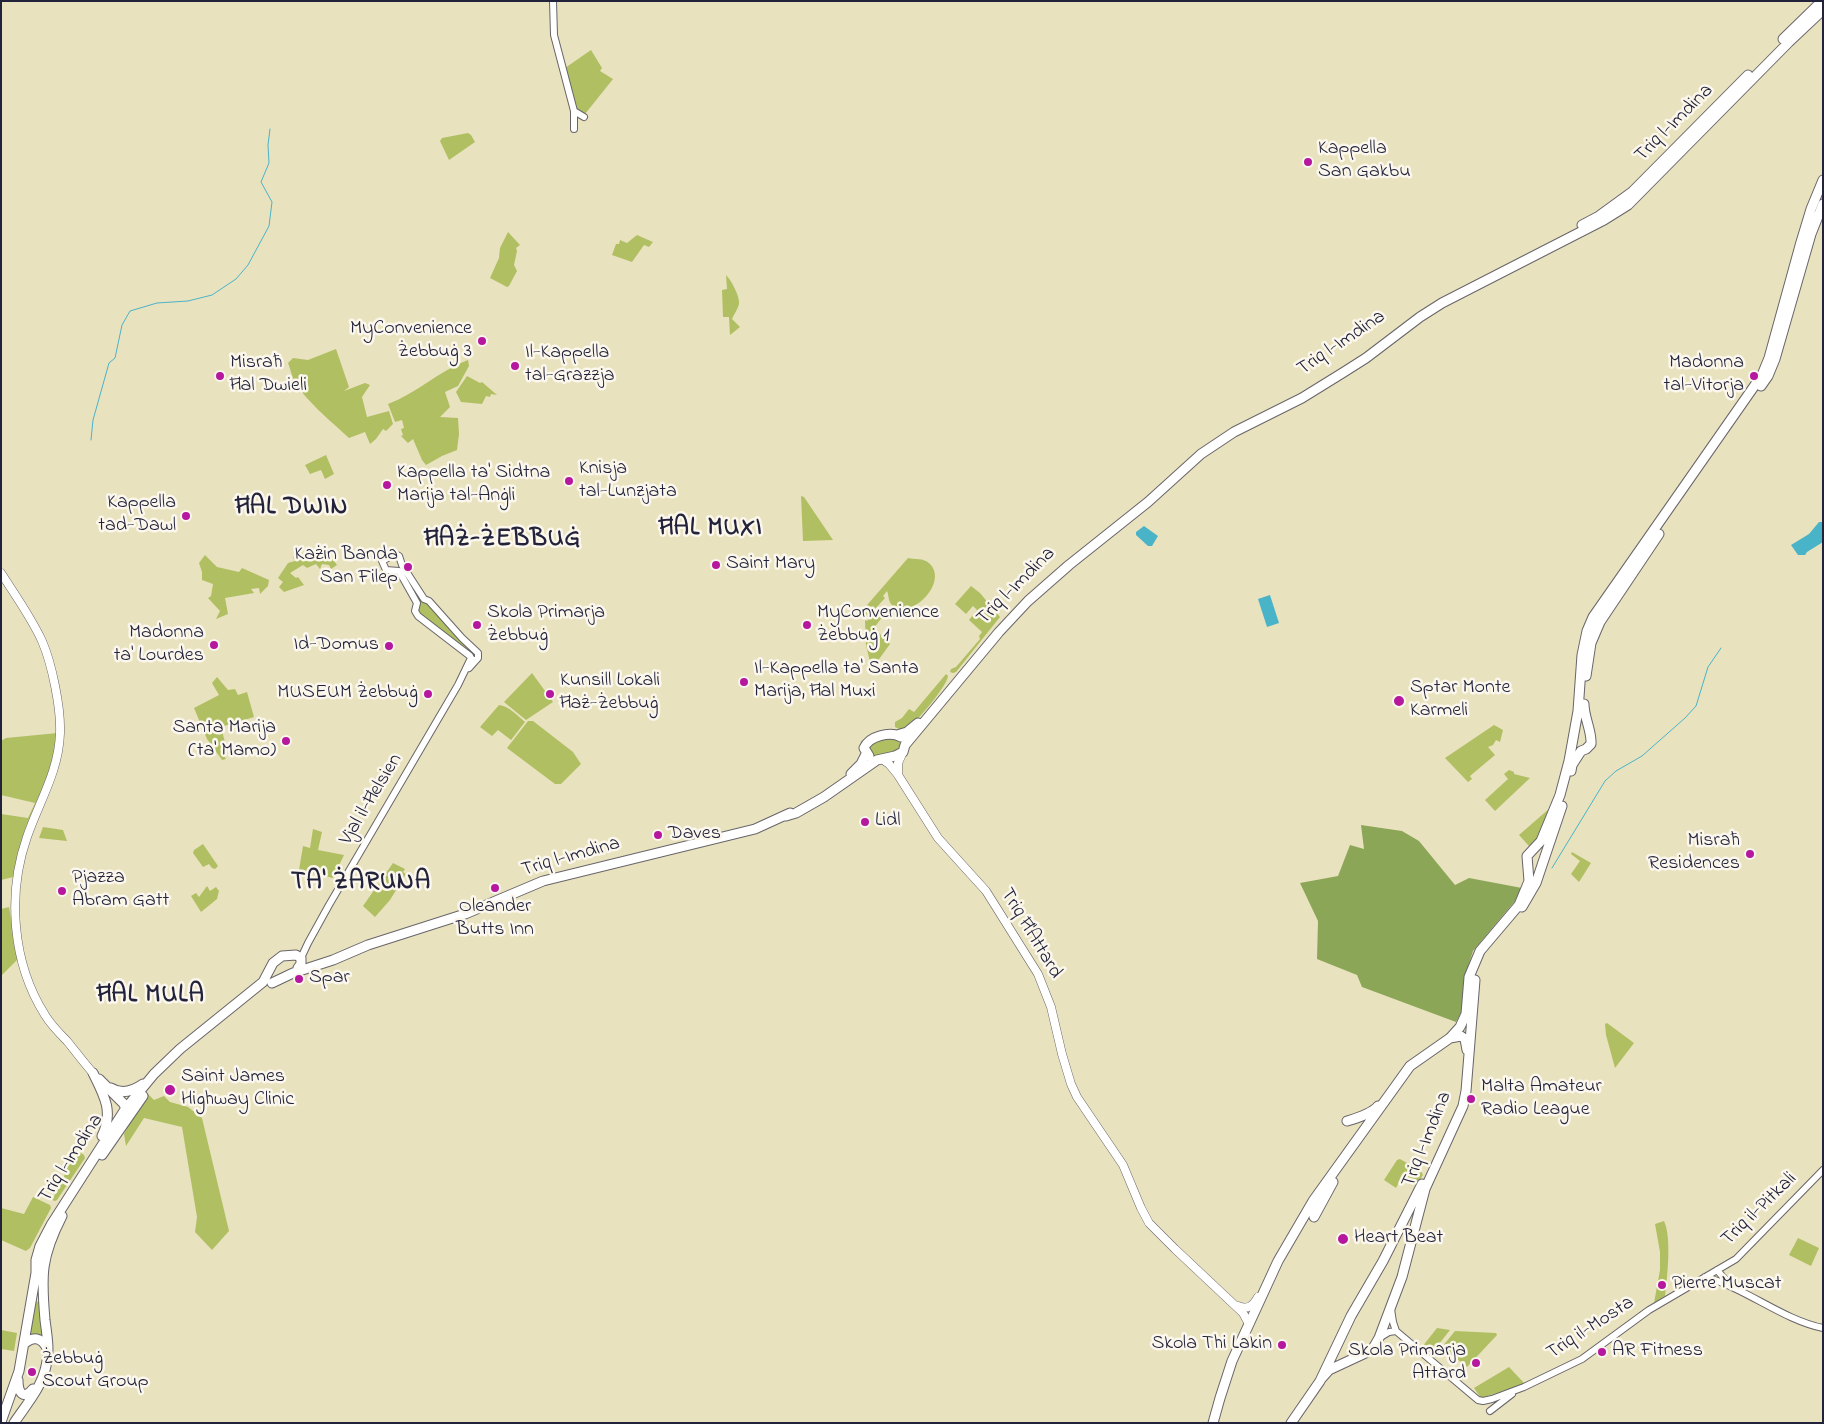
<!DOCTYPE html>
<meta charset="utf-8">
<style>
body{margin:0}
#map{position:relative;width:1824px;height:1424px;overflow:hidden;background:#e9e2bf;font-family:"Indie Flower",sans-serif}
canvas{display:block}
.frame{position:absolute;inset:0;border:2px solid #22223b;pointer-events:none}
</style>
<div id="map">
<canvas width="1824" height="1424"></canvas>
<div class="frame"></div>
</div>
<script>
const ctx = document.querySelector('canvas').getContext('2d');
ctx.lineJoin = 'round';
function paint(path, color) {
  ctx.fillStyle = color;
  ctx.fill(path, 'evenodd');
}
function trace(path, color, width, dash) {
  ctx.strokeStyle = color;
  ctx.lineWidth = width;
  ctx.lineCap = dash ? 'butt' : 'round';
  ctx.setLineDash(dash || []);
  ctx.stroke(path);
}
function write(font, color, halo, rows, align = 'center') {
  ctx.font = font + ' "Indie Flower",sans-serif';
  ctx.lineWidth = 5;
  ctx.setLineDash([]);
  ctx.textBaseline = 'middle';
  ctx.strokeStyle = halo;
  ctx.fillStyle = color;
  for (const [text, x, y, turn = 0] of rows) {
    ctx.save();
    ctx.translate(x, y);
    ctx.rotate((+turn || 0) * Math.PI / 180);
    ctx.textAlign = isNaN(turn) ? turn : align;
    if (halo) ctx.strokeText(text, 0, 0);
    ctx.fillText(text, 0, 0);
    ctx.restore();
  }
}
const green = new Path2D(`
 M591,50L602,68L600,71L613,79L585,114L578,112L565,68Z
 M468,133L471,135L475,142L449,160L440,141L442,138Z
 M508,232L520,245L516,248L517,251L514,265L517,271L509,286L507,287L490,278L499,258L500,248Z
 M637,235L653,242L649,247L644,245L632,262L612,255L616,244H619L620,240L627,243Z
 M726,275C732,281 740,297 739,304C738,309 734,314 732,319L740,327L730,335L729,317H723L722,290L727,289Z
 M336,349L349,387L344,391L365,383L370,385L362,397L367,417L389,411L393,424L386,431L383,429L376,439L370,444L365,432L349,438C333,423 302,398 293,378C291,373 290,368 288,363L293,358L308,360Z
 M468,360L469,366L458,386L445,392L450,407L440,417L458,418L459,434L457,450L442,456L426,465L422,460L413,439L408,443L401,436L403,435L401,429L404,428L402,420L395,422L388,404C417,393 439,371 468,360Z
 M467,376L480,383L482,382L497,395L491,394L490,397L486,396L482,404L461,402L456,392Z
 M326,455L334,474L325,479L321,470L310,474L305,465Z
 M801,496L804,497L833,540L803,541Z
 M310,549L313,553L321,549L332,558L337,565L331,569L329,565L322,564L320,569L316,564L307,568L303,565L290,573L296,578L298,577L304,585L284,592L279,587L283,582L278,578L288,563L295,561L293,557L306,553V550Z
 M205,555L217,567L239,572L242,568L269,580L268,586L260,594L259,588L251,589L254,593L225,598L228,614L216,619L220,611L208,598L211,596L213,584L202,580V572L199,563Z
 M908,558C915,560 923,557 930,564C949,583 909,622 892,605C888,601 889,596 887,591L883,596L885,598L867,618L861,612Z
 M971,586L980,593L1000,617L956,672L953,673L950,672L951,669L956,667L980,639L979,636L982,632L969,620L977,610L973,606L966,614L955,604Z
 M419,601H425L472,650L470,653L418,613L416,605Z
 M876,611L883,616L874,628L890,644L869,673L871,666L866,645L865,620L867,621Z
 M532,673L553,702L526,720L504,702Z
 M946,674L948,676C947,686 919,719 911,725C907,728 903,728 899,729L895,727V722L902,718L909,709L914,712Z
 M217,677L228,690L235,689L238,695L247,692L254,717L221,727L226,746L220,749L226,759L222,760L207,739L194,708L219,695L212,683Z
 M499,705C509,706 518,716 525,722L511,740L498,730L492,736L480,727Z
 M528,721H533L573,752L581,764L561,784H555L507,748Z
 M1494,725L1503,730L1500,742L1496,740L1493,745L1488,747L1495,755L1470,776L1472,779L1468,782L1445,758Z
 M58,733L53,762L18,854L13,877L1,880V814L28,818L35,803L1,795V741L6,738Z
 M886,737L901,741V748L897,751L875,756L868,751C871,741 877,740 886,737Z
 M1509,770L1514,772V774L1530,778L1495,811L1485,800L1508,779L1504,774Z
 M1550,808C1551,820 1539,841 1529,846L1519,835Z
 M43,827L63,830L67,841L39,838Z
 M313,829L322,832L318,850L344,855L333,878L299,870L303,846L310,848Z
 M203,844L218,866L215,869L212,868L209,864L203,867L193,853L194,850Z
 M1572,852L1591,863L1579,882L1571,874L1580,861L1571,854Z
 M393,863L405,869L403,872L406,874L390,900L375,917L363,906Z
 M207,886L210,891L216,887L219,891L217,899L201,912L191,896L196,893L199,897Z
 M9,907L18,959L1,976V909Z
 M1607,1023L1634,1043L1615,1068L1606,1035L1605,1024Z
 M148,1094L154,1100L164,1096L170,1102L188,1107L202,1118L229,1231L212,1250L195,1232L197,1217L182,1127L144,1118L126,1146L124,1134L142,1101Z
 M74,1148L84,1155L85,1158L57,1200L55,1201L52,1200L62,1182Z
 M1400,1159L1421,1171L1423,1175L1417,1184L1403,1175L1396,1188L1384,1180L1397,1160Z
 M33,1197L50,1205L51,1208L30,1248L26,1251L1,1240V1208L24,1214Z
 M1664,1221C1672,1238 1667,1278 1665,1296L1654,1303L1660,1270V1252L1655,1224Z
 M1798,1238L1819,1248L1811,1266L1789,1255Z
 M35,1301L39,1302L44,1337L36,1334L30,1336Z
 M1437,1328L1450,1330L1431,1354L1422,1347Z
 M1,1330L17,1333L14,1351L1,1349Z
 M1455,1331L1496,1333L1497,1335L1467,1367L1442,1347Z
 M1509,1367L1525,1384L1481,1398L1474,1388Z`);
const forest = new Path2D(`
 M1361,825L1402,831L1419,841L1455,885L1469,878L1522,888L1515,901L1473,951L1465,976L1461,1013L1456,1022L1362,987L1357,975L1317,959L1318,921L1300,883L1338,876L1350,845L1364,849Z`);
const water = new Path2D(`
 M1819,522H1823V542L1807,552L1805,555H1798L1791,545L1809,534Z
 M1144,526L1158,536L1152,546H1148L1136,535V532Z
 M1270,595L1279,623L1267,627L1258,599Z`);
const stream = new Path2D(`
 M91,440L93,420L109,363L115,358L122,325L130,311L157,303L188,301L212,295L236,279L248,265L269,226L272,202L261,182L269,163L268,145L270,129
 M1552,868L1605,781L1616,771L1642,756L1685,718L1696,706L1708,667L1721,648`);
const minor = new Path2D(`
 M553,1L554,35L574,111V129
 M574,111L584,117
 M469,668L478,658V653L462,638L429,601L424,599L402,565L399,556L395,554L382,561L386,570L399,571L417,603L415,611L418,616L470,656L472,660H476
 M301,958L308,943L329,905L458,685L471,658
 M1717,1270L1729,1284
 M1705,1277C1746,1288 1783,1320 1823,1328
 M1391,1309L1393,1322L1396,1331L1478,1400L1483,1401L1492,1399L1524,1387L1582,1359L1649,1310L1736,1259L1823,1170
 M1379,1338L1389,1332L1396,1331
 M1490,1411L1512,1394`);
const major = new Path2D(`
 M1,573C15,595 31,617 42,641C52,664 61,708 60,733C59,771 39,802 27,837C7,894 12,963 45,1015C51,1025 59,1033 67,1041C76,1052 84,1063 93,1073
 M882,759L889,764L898,775L938,838L986,891L1038,974L1051,1007L1062,1054L1071,1084L1077,1097L1123,1165L1141,1208L1149,1223L1175,1249L1243,1313L1249,1324
 M898,775V763L903,752
 M1238,1306C1248,1310 1253,1306 1258,1297`);
const highway = new Path2D(`
 M1783,39L1822,1
 M1582,225L1599,216L1632,192L1748,75
 M1761,386L1768,376L1775,359L1811,234L1823,204
 M1586,676L1591,643L1600,622L1659,534
 M897,735L907,732L918,723
 M869,756L864,748C869,736 890,731 901,737
 M1571,771L1572,765L1581,751L1586,749L1591,744C1592,731 1584,718 1584,704
 M851,774L861,764L866,754
 M786,816L796,813L824,797L877,760L895,756L903,752L905,745L999,632L1028,601L1069,565L1148,502L1201,454L1234,432L1302,398L1344,372L1366,358L1420,317L1442,303L1604,220L1628,205L1789,42L1823,10
 M1522,907L1536,883L1562,806
 M272,983L293,973L333,960L368,945L465,914L543,881L755,829L790,813
 M1450,1038L1461,1036L1465,1039L1467,1050
 M93,1073C104,1095 114,1112 102,1136
 M99,1079L123,1103L126,1108V1113
 M111,1088C122,1095 133,1091 143,1084
 M1347,1121C1357,1118 1371,1114 1378,1106
 M102,1155L143,1096
 M1314,1217L1333,1182
 M24,1344C33,1336 41,1337 47,1348
 M1321,1379L1329,1370L1372,1350L1379,1338L1402,1277L1425,1189L1463,1106L1466,1091L1475,980
 M18,1380C18,1392 23,1401 33,1389
 M1,1422L19,1371L36,1273V1260L40,1246L51,1225L126,1108L154,1074L180,1049L263,982L273,963L282,956L296,955L301,958V964L298,968
 M14,1423C26,1405 42,1387 46,1366C50,1352 47,1335 45,1320C41,1275 41,1257 62,1216
 M1213,1423L1220,1398L1232,1361L1278,1261L1313,1201L1410,1066L1450,1038L1460,1027L1466,1014L1469,977L1480,951L1519,905L1529,881L1527,856L1541,841L1560,795L1569,761L1578,711L1582,655L1587,631L1593,617L1762,375L1769,358L1801,242L1811,209L1823,180
 M1291,1423L1320,1381L1351,1316L1383,1261L1422,1184`);
const markers = [
 [1308,162,5,"#b5179e"],
 [482,341,5,"#b5179e"],
 [515,366,5,"#b5179e"],
 [220,376,5,"#b5179e"],
 [1754,376,5,"#b5179e"],
 [569,481,5,"#b5179e"],
 [387,485,5,"#b5179e"],
 [186,516,5,"#b5179e"],
 [716,565,5,"#b5179e"],
 [408,567,5,"#b5179e"],
 [477,625,5,"#b5179e"],
 [807,625,5,"#b5179e"],
 [214,645,5,"#b5179e"],
 [389,646,5,"#b5179e"],
 [744,682,5,"#b5179e"],
 [428,694,5,"#b5179e"],
 [550,694,5,"#b5179e"],
 [1399,701,6,"#b5179e"],
 [286,741,5,"#b5179e"],
 [865,822,5,"#b5179e"],
 [658,835,5,"#b5179e"],
 [1750,854,5,"#b5179e"],
 [495,888,5,"#b5179e"],
 [62,891,5,"#b5179e"],
 [299,979,5,"#b5179e"],
 [170,1090,6,"#b5179e"],
 [1471,1099,5,"#b5179e"],
 [1343,1239,6,"#b5179e"],
 [1662,1285,5,"#b5179e"],
 [1282,1345,5,"#b5179e"],
 [1602,1352,5,"#b5179e"],
 [1476,1363,5,"#b5179e"],
 [32,1372,5,"#b5179e"]
];
const streetNames = [
 ["Triq l-Imdina",1675,124,-45],
 ["Triq l-Imdina",1342,344,-34],
 ["Triq l-Imdina",1017,587,-45],
 ["Vjal il-Ħelsien",372,800,-59],
 ["Triq l-Imdina",571,858,-16],
 ["Triq Ħ'Attard",1030,934,59],
 ["Triq l-Imdina",1428,1140,-68],
 ["Triq l-Imdina",72,1159,-57],
 ["Triq il-Pitkali",1760,1210,-44],
 ["Triq il-Mosta",1591,1329,-33]
];
const poiNames = [
 ["Kappella",1318,150],
 ["San Gakbu",1318,173],
 ["MyConvenience",472,330,"right"],
 ["Żebbuġ 3",472,353,"right"],
 ["Il-Kappella",525,354],
 ["tal-Grazzja",525,377],
 ["Misraħ",230,364],
 ["Ħal Dwieli",230,387],
 ["Madonna",1744,364,"right"],
 ["tal-Vitorja",1744,387,"right"],
 ["Knisja",579,470],
 ["tal-Lunzjata",579,493],
 ["Kappella ta' Sidtna",397,474],
 ["Marija tal-Anġli",397,497],
 ["Kappella",176,504,"right"],
 ["tad-Dawl",176,527,"right"],
 ["Każin Banda",398,556,"right"],
 ["San Filep",398,579,"right"],
 ["Saint Mary",726,565],
 ["Skola Primarja",487,614],
 ["Żebbuġ",487,637],
 ["MyConvenience",817,614],
 ["Żebbuġ 1",817,637],
 ["Madonna",204,634,"right"],
 ["ta' Lourdes",204,657,"right"],
 ["Id-Domus",379,646,"right"],
 ["Il-Kappella ta' Santa",754,670],
 ["Marija, Ħal Muxi",754,693],
 ["Kunsill Lokali",560,682],
 ["Ħaż-Żebbuġ",560,705],
 ["Sptar Monte",1410,689],
 ["Karmeli",1410,712],
 ["MUSEUM Żebbuġ",418,694,"right"],
 ["Santa Marija",276,729,"right"],
 ["(ta' Mamo)",276,752,"right"],
 ["Lidl",875,822],
 ["Daves",668,835],
 ["Misraħ",1740,842,"right"],
 ["Residences",1740,865,"right"],
 ["Pjazza",72,879],
 ["Abram Gatt",72,902],
 ["Oleander",495,908,"center"],
 ["Butts Inn",495,931,"center"],
 ["Spar",309,979],
 ["Saint James",181,1078],
 ["Highway Clinic",181,1101],
 ["Malta Amateur",1481,1088],
 ["Radio League",1481,1111],
 ["Heart Beat",1354,1239],
 ["Pierre Muscat",1672,1285],
 ["Skola Thi Lakin",1272,1345,"right"],
 ["Skola Primarja",1466,1352,"right"],
 ["Attard",1466,1375,"right"],
 ["AR Fitness",1612,1352],
 ["Żebbuġ",42,1360],
 ["Scout Group",42,1383]
];
const districtNames = [
 ["ĦAL DWIN",292,509],
 ["ĦAL MUXI",711,530],
 ["ĦAŻ-ŻEBBUĠ",503,541],
 ["TA' ŻARUNA",361,884],
 ["ĦAL MULA",151,997]
];
paint(green, '#b0bf62');
paint(forest, '#8ca658');
paint(water, '#49b3c8');
trace(stream, '#49b3c8', 1);
trace(minor, '#686569', 8);
trace(major, '#686569', 9);
trace(highway, '#686569', 11);
trace(minor, '#fff', 6);
trace(major, '#fff', 8);
trace(highway, '#fff', 9);
for (const [x, y, r, color] of markers) {
  const dot = new Path2D();
  dot.arc(x, y, r, 0, 2 * Math.PI);
  ctx.fillStyle = color;
  ctx.fill(dot);
  trace(dot, '#fbf7ec', 2);
}
write('20px', '#22223b', '#fbf7ec', streetNames);
write('20px', '#22223b', '#fbf7ec', poiNames, 'left');
ctx.letterSpacing = '1px';
write('bold 25px', '#22223b', '#fbf7ec', districtNames);
ctx.letterSpacing = '0px';
</script>
